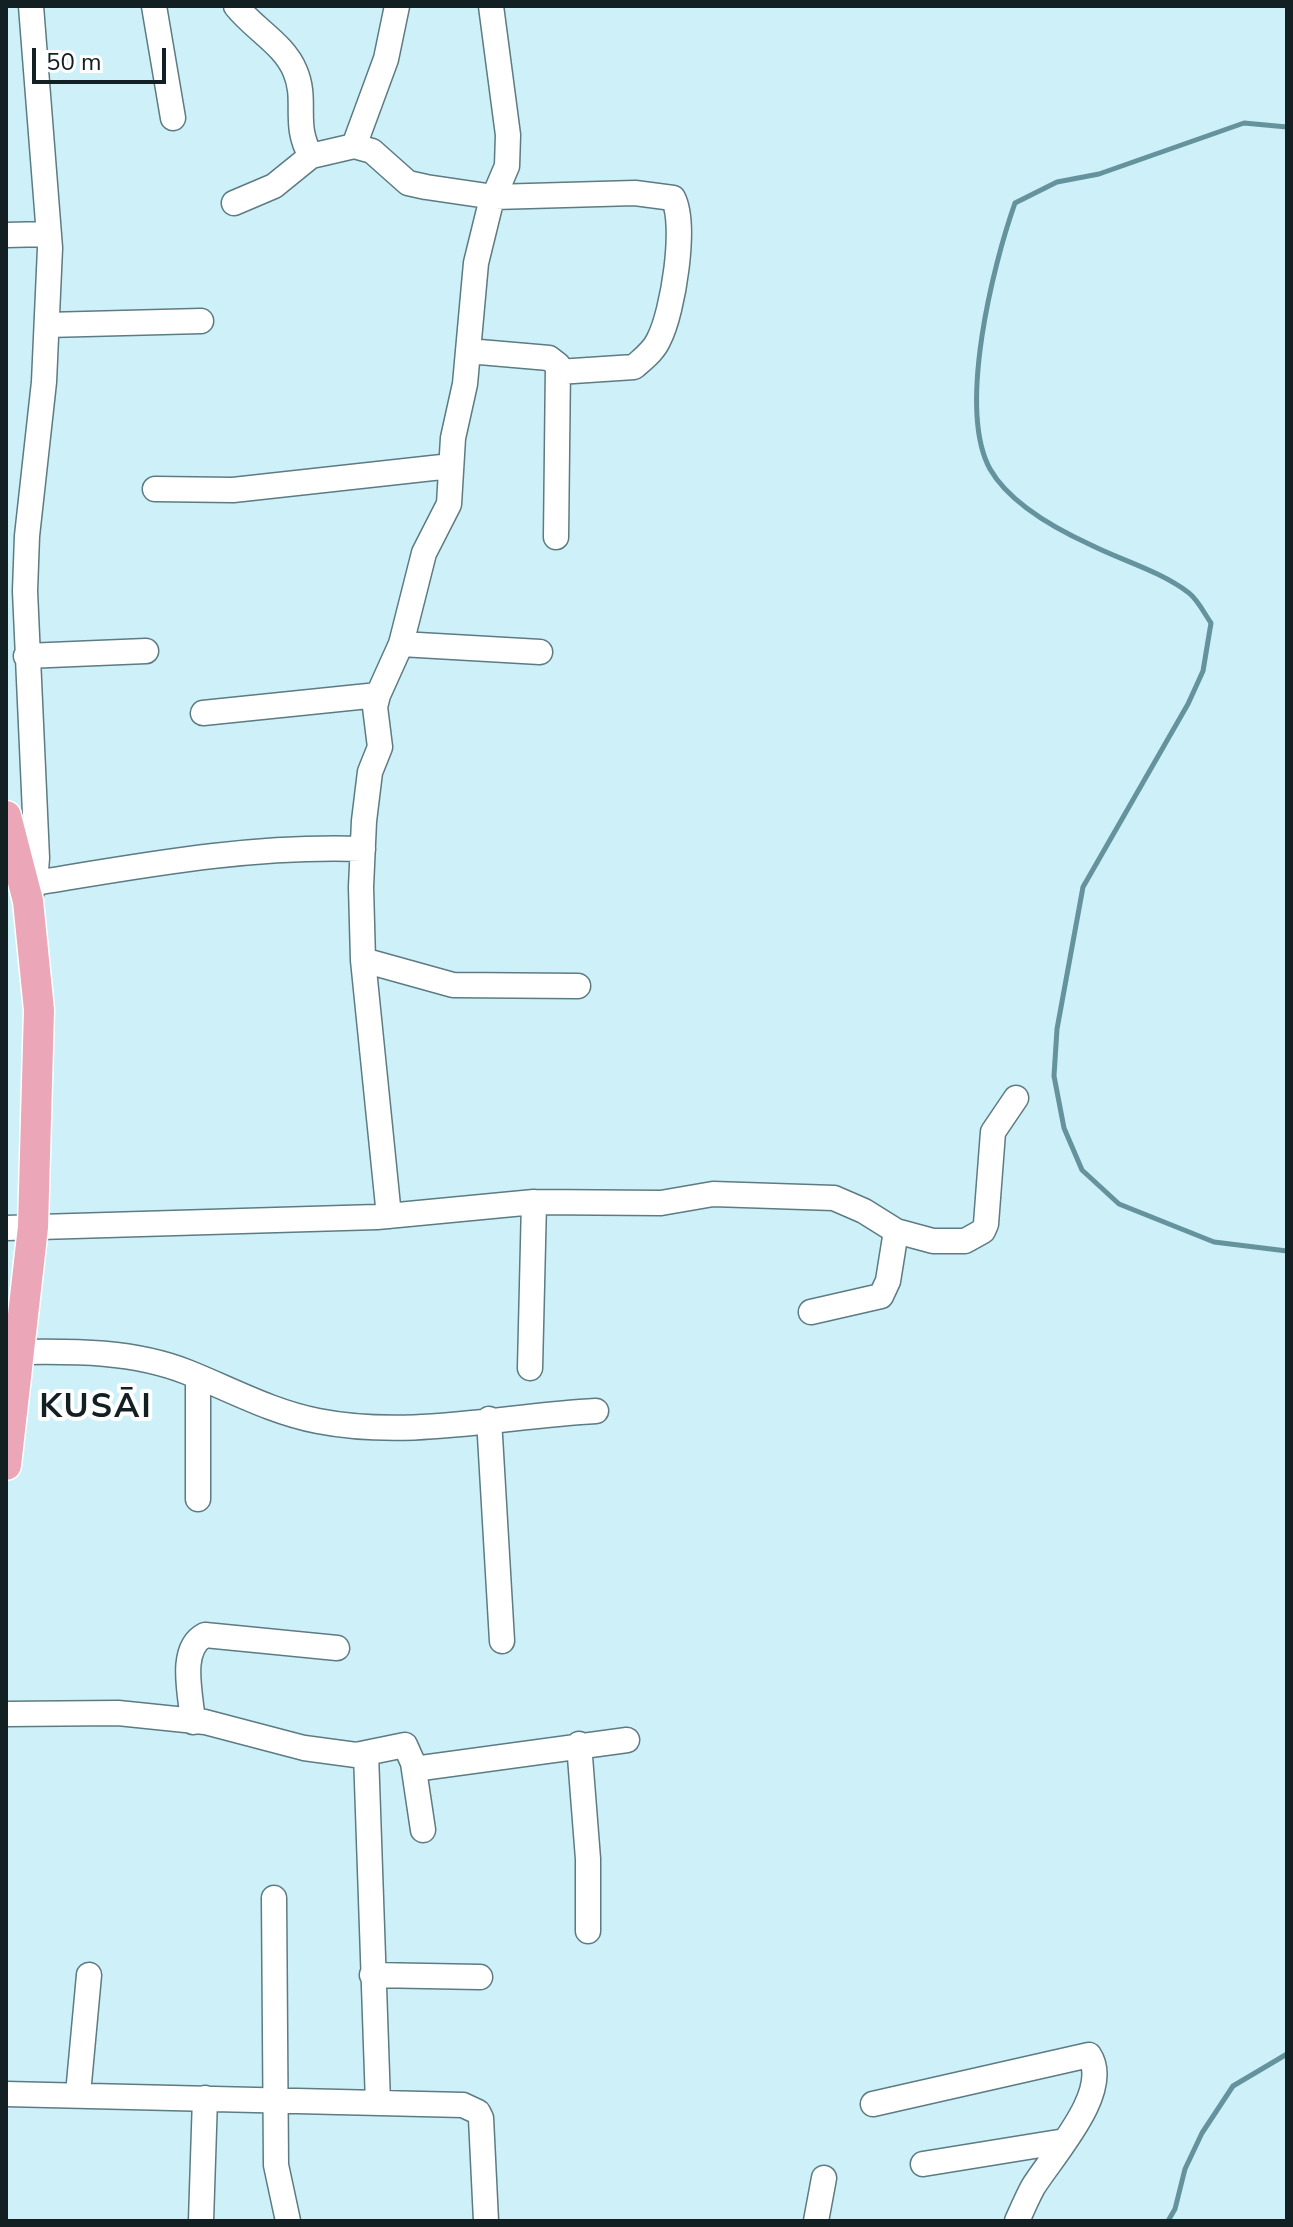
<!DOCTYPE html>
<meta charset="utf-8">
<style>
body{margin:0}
#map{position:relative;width:1293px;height:2227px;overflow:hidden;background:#cef0f8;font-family:"Nunito Sans",sans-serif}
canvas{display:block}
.frame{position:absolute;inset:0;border:8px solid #132023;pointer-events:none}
.scale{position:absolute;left:32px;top:48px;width:134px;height:36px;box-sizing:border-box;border:4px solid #132023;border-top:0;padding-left:10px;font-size:24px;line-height:28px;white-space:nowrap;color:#132023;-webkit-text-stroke:6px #fff;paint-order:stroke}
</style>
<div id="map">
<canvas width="1293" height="2227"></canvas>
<div class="frame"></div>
<div class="scale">50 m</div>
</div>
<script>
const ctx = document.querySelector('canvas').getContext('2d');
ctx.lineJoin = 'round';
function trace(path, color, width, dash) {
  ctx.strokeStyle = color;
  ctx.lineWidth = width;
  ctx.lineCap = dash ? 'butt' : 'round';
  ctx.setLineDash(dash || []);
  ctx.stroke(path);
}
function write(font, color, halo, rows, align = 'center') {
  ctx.font = font + ' "Nunito Sans",sans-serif';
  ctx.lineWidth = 8;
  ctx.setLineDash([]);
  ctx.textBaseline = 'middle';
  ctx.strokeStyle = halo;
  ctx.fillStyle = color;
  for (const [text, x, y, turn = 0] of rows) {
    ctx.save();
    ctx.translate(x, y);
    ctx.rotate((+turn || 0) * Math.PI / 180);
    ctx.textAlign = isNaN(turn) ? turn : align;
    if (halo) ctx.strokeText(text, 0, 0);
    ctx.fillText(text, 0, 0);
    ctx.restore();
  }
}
const stream = new Path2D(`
 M1287,127L1244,123L1099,174L1057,182L1015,203C993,265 957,409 990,469C1010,504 1056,529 1091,545C1123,561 1160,571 1189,593C1198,600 1204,613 1211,623L1203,671L1188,704L1083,887L1057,1029L1054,1076L1064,1128L1082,1170L1119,1204L1214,1242L1287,1251
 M1168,2221L1175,2209L1185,2169L1202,2133L1233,2086L1287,2054`);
const minor = new Path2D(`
 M154,6L173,118
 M236,6C254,29 284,44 295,71C308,101 292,124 311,156
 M354,146L386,59L397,6
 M234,203L274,186L311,156L354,146L372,151L408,183L426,187L494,197L635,193L673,198C687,224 673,312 659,339C654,351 643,359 634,367L558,372
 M6,235L49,234
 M47,325L201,321
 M468,351L549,358L558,365L556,537
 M155,489L233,490L451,466
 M401,644L540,652
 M26,656L146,651
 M203,713L378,695
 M35,883C145,865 251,845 363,849
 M28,901L35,883L37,858L25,591L27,536L44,382L50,248L31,6
 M363,960L453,985L578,986
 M389,1216L363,960L361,887L364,821L370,772L380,747L375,707L378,695L401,644L424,553L449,504L453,438L465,384L476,263L490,206L507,166L508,135L491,6
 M6,1228L377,1217L534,1202L661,1203L713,1194L834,1198L864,1211L896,1231L933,1241H965L983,1231L986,1224L993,1132L1016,1098
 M811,1312L881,1296L888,1281L896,1231
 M19,1352C75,1351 134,1351 187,1372C230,1389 271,1412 318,1421C410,1439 503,1416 596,1411
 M530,1368L534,1202
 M489,1419L502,1641
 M198,1499V1378
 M6,1714L118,1713L205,1722L304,1748L356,1755L405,1745L413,1763L423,1830
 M193,1722C191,1695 178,1649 205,1635L337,1648
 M579,1744L588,1859V1931
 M366,1753L378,2103
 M414,1769L627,1740
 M274,1898L276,2165L288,2221
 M372,1975L480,1977
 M6,2094L463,2105L478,2112L481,2118L486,2221
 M78,2094L89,1975
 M873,2104L1089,2055C1113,2091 1052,2156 1033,2187C1027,2198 1022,2210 1017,2221
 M923,2164L1065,2141
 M201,2221L205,2098
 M816,2221L824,2178`);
const major = new Path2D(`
 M6,816L28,901L39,1010L33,1227L6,1465`);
const districtNames = [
 ["KUSĀI",96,1409]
];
trace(stream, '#65939d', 5);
trace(minor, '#5c7b82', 27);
trace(major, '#fff', 33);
trace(minor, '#fff', 24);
trace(major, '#eba7b7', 30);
ctx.letterSpacing = '2px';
write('bold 34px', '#132023', '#fff', districtNames);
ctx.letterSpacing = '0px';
</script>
